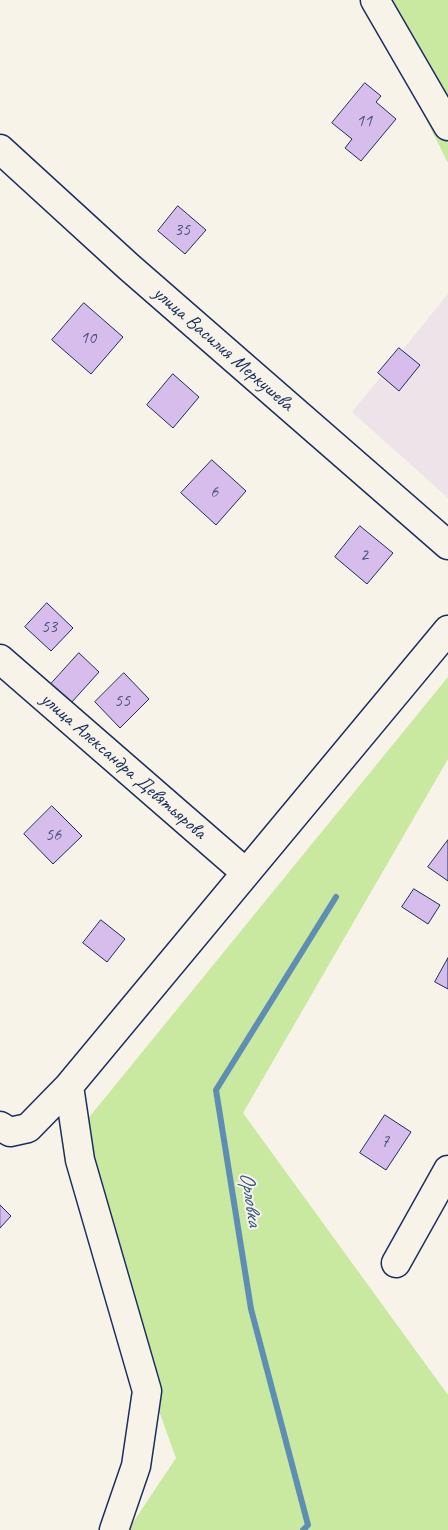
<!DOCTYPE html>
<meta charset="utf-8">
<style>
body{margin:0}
canvas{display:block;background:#f7f3e8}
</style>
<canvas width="448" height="1530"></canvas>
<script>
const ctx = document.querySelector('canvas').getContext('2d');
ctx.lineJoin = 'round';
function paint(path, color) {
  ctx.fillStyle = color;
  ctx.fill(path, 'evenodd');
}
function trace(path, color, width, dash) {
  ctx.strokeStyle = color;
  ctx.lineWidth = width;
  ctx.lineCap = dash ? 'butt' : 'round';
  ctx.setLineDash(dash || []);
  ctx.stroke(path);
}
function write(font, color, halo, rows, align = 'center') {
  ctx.font = font + ' Caveat,sans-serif';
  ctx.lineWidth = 4;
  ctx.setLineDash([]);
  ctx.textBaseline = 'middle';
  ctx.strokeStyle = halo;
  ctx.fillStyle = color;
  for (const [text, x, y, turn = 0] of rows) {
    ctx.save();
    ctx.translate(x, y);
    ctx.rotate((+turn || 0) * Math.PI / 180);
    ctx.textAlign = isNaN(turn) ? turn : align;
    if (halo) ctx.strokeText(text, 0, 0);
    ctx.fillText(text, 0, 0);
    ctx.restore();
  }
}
const built = new Path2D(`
 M448,294V498L352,412Z`);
const green = new Path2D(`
 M366,0H448V163Z
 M448,677V759L243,1113L448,1395V1530H128L176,1458L64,1148Z`);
const stream = new Path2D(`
 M303,1530L308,1525L251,1309L216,1090L336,897`);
const building = new Path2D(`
 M365,83L381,96L376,102L396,119L361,161L345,148L352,139L332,123Z
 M178,206L206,230L185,254L158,231Z
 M84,303L123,337L91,374L52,340Z
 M399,348L420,365L399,391L378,373Z
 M173,374L199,397L173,428L147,405Z
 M212,460L246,491L216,525L181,493Z
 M360,526L393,553L367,584L335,557Z
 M47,603L73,628L51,651L25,627Z
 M79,653L99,672L71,703L51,684Z
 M124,673L149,699L120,728L95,702Z
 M52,806L82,836L53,864L24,834Z
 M448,840V881L428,867Z
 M414,889L440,905L428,924L402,907Z
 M101,920L125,939L107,962L83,943Z
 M448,958V989L435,982Z
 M385,1115L411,1132L386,1170L360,1153Z
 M0,1205L11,1216L0,1228Z`);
const minor = new Path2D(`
 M375,0L448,126
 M0,149L129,267L448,545
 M0,659L245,872
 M0,1126L10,1132L28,1128L69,1086
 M396,1263L448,1170
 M114,1530L136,1466L147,1391L80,1160L69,1086L448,630`);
const numberNames = [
 ["11",364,121],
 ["35",182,230],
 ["10",88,338],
 ["6",214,492],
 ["2",364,555],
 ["53",49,627],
 ["55",122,701],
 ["56",53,835],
 ["7",385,1142]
];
const streetNames = [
 ["улица Василия Меркушева",223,349,41],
 ["улица Александра Девятьярова",123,766,41]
];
const waterNames = [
 ["Орловка",250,1199,81]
];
paint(built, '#ede3e9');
paint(green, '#c9e8a0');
trace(stream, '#5f8eb4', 6);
paint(building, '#d6bdec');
trace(building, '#1b2f5e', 1);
trace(minor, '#1b2f5e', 31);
trace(minor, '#f7f3e8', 28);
write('18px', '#4a5282', null, numberNames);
write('20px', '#1b2f5e', '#f7f3e8', streetNames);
write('italic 21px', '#375782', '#f7f3e8', waterNames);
</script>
